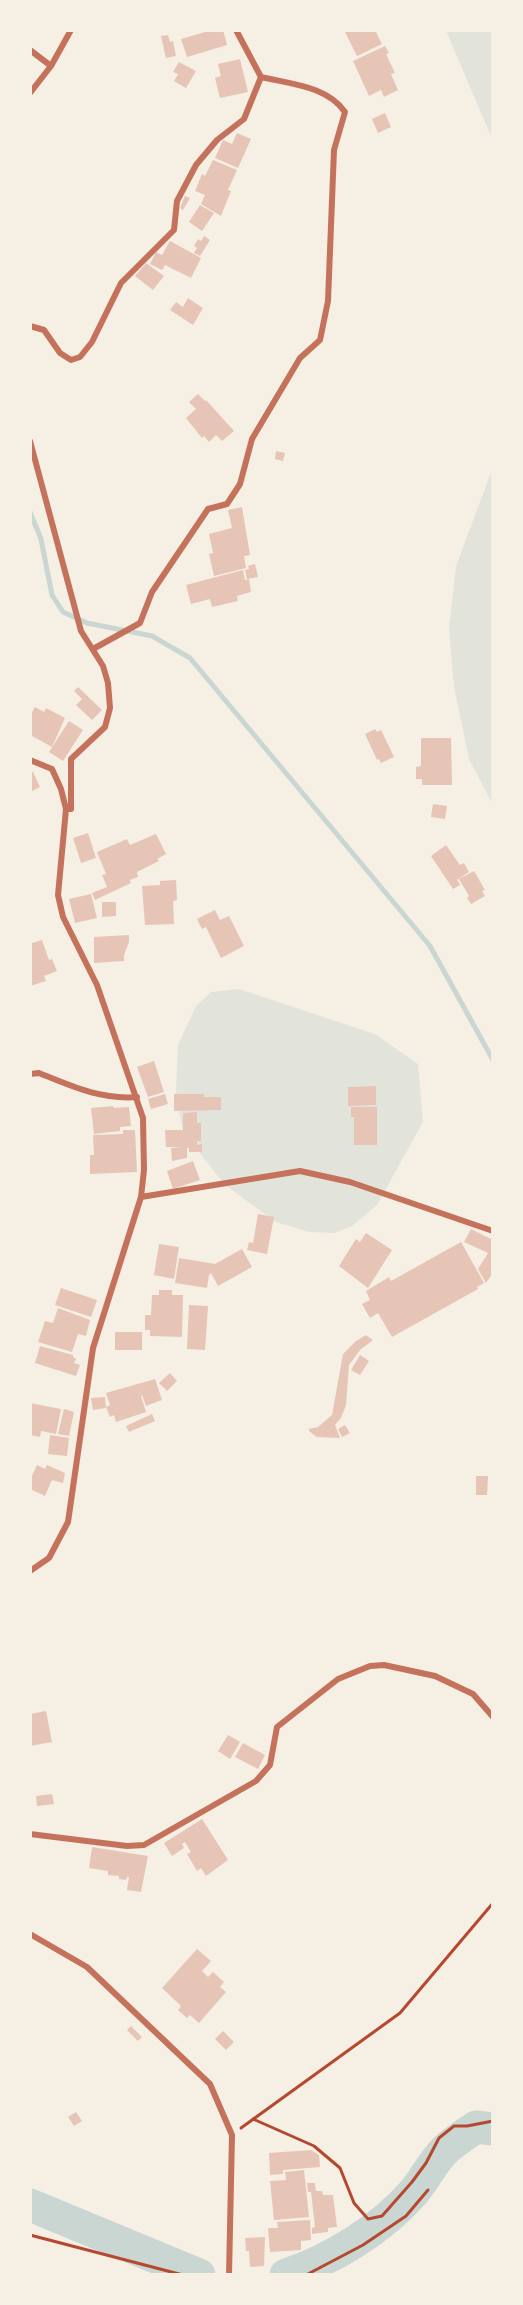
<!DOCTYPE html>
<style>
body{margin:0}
#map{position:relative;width:523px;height:2305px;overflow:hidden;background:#f6efe4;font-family:Overpass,sans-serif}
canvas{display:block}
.frame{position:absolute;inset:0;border:32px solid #f6efe4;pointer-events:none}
</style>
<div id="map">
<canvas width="523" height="2305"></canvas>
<div class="frame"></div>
</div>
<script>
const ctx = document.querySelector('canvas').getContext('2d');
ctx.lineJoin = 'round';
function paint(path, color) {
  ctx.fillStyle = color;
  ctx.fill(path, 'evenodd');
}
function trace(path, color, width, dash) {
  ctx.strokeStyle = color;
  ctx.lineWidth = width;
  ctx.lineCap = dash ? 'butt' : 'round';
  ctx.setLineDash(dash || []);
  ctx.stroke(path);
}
const green = new Path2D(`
 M445,30H493V141L447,33Z
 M493,467V805L469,759L454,687L449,629L456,566Z
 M239,989L375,1034L418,1064L423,1122L377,1205L352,1226L334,1233L309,1232L276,1222L225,1185L183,1132L176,1094L178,1045L196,1006L211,992Z`);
const stream = new Path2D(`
 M30,512L41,539L52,595L63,612L87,623L152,636L190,658L430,946L493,1060`);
const river = new Path2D(`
 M30,2205L199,2275
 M286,2275C333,2259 380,2230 413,2193C425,2179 433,2161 446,2149C455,2141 466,2134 476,2127L493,2129`);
const building = new Path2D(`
 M212,30H223L227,45L187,57L181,39Z
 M344,30H375L382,44L357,56Z
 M168,35L170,42L173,41L176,56L166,58L161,36Z
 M385,46L389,53L386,54L395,73L391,74L398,90L384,97L381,90L369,96L353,61Z
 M240,59L248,92L220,98L215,78L221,76L218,64Z
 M179,62L196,71L186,88L174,81L178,74L173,72Z
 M385,113L391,127L378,133L372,119Z
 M237,133L251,139L238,168L215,158L223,140L232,144Z
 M213,160L237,170L228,190L231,191L221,216L201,204L205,195L195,191L202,174L205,176Z
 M185,196L190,198L183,210L180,208Z
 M200,205L214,213L202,231L189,222Z
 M204,236L210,240L200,256L194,253L197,248L194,246L198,239L201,241Z
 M170,241L201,258L191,278L165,265L162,270L150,264L156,252L162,255Z
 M146,263L164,276L153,290L135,276Z
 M188,298L203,308L193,325L170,310L176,302L183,307Z
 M198,394L205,401L206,400L234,431L222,441L216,435L209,442L204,436L202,438L186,418L196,409L189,402Z
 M276,451L285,453L283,461L275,459Z
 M242,507L250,555L244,556L246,568L214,576L209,554L213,553L209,534L232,528L228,510Z
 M255,564L258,577L247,579L245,570L249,569L248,566Z
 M243,570L245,580L249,579L251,592L237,596L238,601L212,607L210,599L191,604L186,585Z
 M78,687L102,710L92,720L76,705L82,699L74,691Z
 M35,707L44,712L46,708L65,718L52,747L30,735V716Z
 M69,721L83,730L63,761L49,752Z
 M375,729L377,732L381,730L394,757L381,763L379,759L377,760L365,734Z
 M421,738H451L452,785H422V779H416V767L421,766Z
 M33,772L40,787L30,792V773Z
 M433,804L447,806L445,819L431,817Z
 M88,833L96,858L81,863L73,838Z
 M156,834L166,854L157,859L159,861L137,872L138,877L130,880L131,883L95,900L92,893L107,887L102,875L106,874L97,852L127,839L130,845Z
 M446,845L460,865L464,863L469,872L457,880L460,885L453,889L431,856Z
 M474,871L485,890L482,891L485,896L471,904L467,898L469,896L459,879Z
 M176,880L177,900L173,901L174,924L145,925L142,886L160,885V881Z
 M91,894L97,918L75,923L69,899Z
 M102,902H116V916L102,917Z
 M215,910L220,920L229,916L244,946L221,958L206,927L202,929L197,919Z
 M129,935V942L124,955V961L94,963V937Z
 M30,939L32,943L42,940L49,960L52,959L57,971L44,976L46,981L30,986Z
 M154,1061L164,1092L148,1097L137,1067Z
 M376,1086V1105L348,1106V1087Z
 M165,1094L168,1104L151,1109L148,1099Z
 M174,1094H204V1097H221V1110L174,1111Z
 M113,1106L114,1108L129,1107L131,1126L120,1127V1131L94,1134L91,1108Z
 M351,1107H377V1145H354V1117H351Z
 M197,1112V1123H201V1141H197V1145L202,1144V1152H189V1148H187V1158L172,1161L171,1148L183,1147H166L165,1130H183V1113Z
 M123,1130H135L137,1172L90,1174V1155H94L93,1135L123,1134Z
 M193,1161L200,1180L173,1189L167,1171Z
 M258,1214L274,1217L267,1254L247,1250L249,1242L253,1243Z
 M471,1229L493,1240V1273L486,1283L478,1269L488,1253L464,1242Z
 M366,1233L392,1250L368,1288L339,1266L356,1239L360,1242Z
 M461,1242L484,1283L477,1287L478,1289L392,1337L378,1313L370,1318L362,1304L370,1300L366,1291L389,1277L391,1281Z
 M159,1244L179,1247L174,1279L154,1275Z
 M242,1249L252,1267L218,1286L211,1273L209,1275L207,1288L175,1283L179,1258L215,1264L214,1272L215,1264Z
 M61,1288L97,1300L91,1317L55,1305Z
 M159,1290H172V1295H183L182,1337L150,1336V1330H145V1315H151L152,1295H159Z
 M189,1305L208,1306L205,1350L187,1349Z
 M58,1308L90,1320L86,1336L78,1334L72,1352L38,1342L45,1321L53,1323Z
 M115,1332H142V1350H115Z
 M366,1335L373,1340L360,1350L349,1365L346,1405L341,1418L335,1425L340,1438L317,1437L309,1431V1429L318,1427L332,1415L343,1354L356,1341Z
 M40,1346L73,1355V1357L76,1359L74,1363L80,1365L76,1376L35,1363Z
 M360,1355L369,1361L360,1375L351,1370Z
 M170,1373L177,1381L167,1391L159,1383Z
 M155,1379L162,1400L146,1406L142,1395L141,1396L146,1412L116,1422L114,1415L110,1417L106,1407L110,1405L106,1393Z
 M105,1397L106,1408L93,1410L91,1398Z
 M30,1403L61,1409L56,1434L41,1431L40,1437L30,1435Z
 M64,1409L74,1412L69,1436L58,1434Z
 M152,1414L155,1421L129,1432L126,1426Z
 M345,1425L350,1433L342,1437L338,1429Z
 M50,1435L69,1438L67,1456L48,1454Z
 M37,1465L45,1469L47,1465L65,1473L63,1483L52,1480L45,1496L30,1489V1480Z
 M476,1476H488L487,1495H476Z
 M46,1711L52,1742L30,1746V1714Z
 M228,1735L240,1742L230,1759L218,1751Z
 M243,1743L265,1755L258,1769L235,1757Z
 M52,1794L54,1804L37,1806L36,1796Z
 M202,1819L228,1860L206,1876L201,1868L197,1871L187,1854L191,1852L185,1842L182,1844L184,1848L172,1856L164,1843Z
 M92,1847L148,1856L141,1892L127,1890L129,1877H127L126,1880L119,1879V1876L108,1875V1871L89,1868Z
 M197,1949L211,1961L202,1971L208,1977L213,1972L224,1982L220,1987L226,1992L199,2023L190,2015L187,2018L178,2010L181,2006L162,1988Z
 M131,2026L142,2037L138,2041L127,2030Z
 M223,2031L234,2042L226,2050L215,2039Z
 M76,2112L82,2121L74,2126L68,2117Z
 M311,2150L319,2155L320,2167L283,2170V2174L270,2175L269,2153Z
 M304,2170L309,2217L274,2220L270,2181L286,2180L285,2172Z
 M307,2183H315L316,2191H322L323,2195H333L337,2227L328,2228V2232L312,2234V2228L315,2227L311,2192H308Z
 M310,2220L311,2240L301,2241V2250L270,2252L268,2228H278L277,2222Z
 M265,2237L264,2266L250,2267L249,2251H246L245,2238Z`);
const path = new Path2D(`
 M253,2119L314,2146L340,2168L354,2203L368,2219L382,2216L412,2182L426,2163L439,2138L454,2126H467L493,2121
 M241,2128L400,2013L493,1903
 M30,2235L183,2275
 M306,2275L363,2245L406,2216L428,2190`);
const minor = new Path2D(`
 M30,50L51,66
 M30,93L51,66L71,30
 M30,326L44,330L60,353L71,360L80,357L92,342L121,283L174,230L177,201L196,165L217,140L244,119L261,77
 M30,441L81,631L103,666L108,683L110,708L105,727L71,759V809H66
 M93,649L140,623L152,592L208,509L227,504L240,484L252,439L300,358L320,340L328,301L334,150L345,112C327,86 290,84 261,77L236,30
 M30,760L52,769L61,789L66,809L58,895L63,917L97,985L143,1118L144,1170L141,1197L93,1348L68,1522L49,1558L30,1571
 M30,1074L39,1073C71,1086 101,1100 137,1097
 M141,1197L300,1171L350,1182L493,1231
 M30,1834L127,1846L144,1845L256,1781L270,1765L277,1727L338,1679L370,1666L384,1665L435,1676L473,1694L493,1717
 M30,1934L87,1967L210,2084L232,2135L229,2275`);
paint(green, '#e2e4dc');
trace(stream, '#c9d6d2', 5);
trace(river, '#c9d6d2', 33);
paint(building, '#e6c5b7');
trace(path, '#b5482f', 3);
trace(minor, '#c5725c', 6);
</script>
